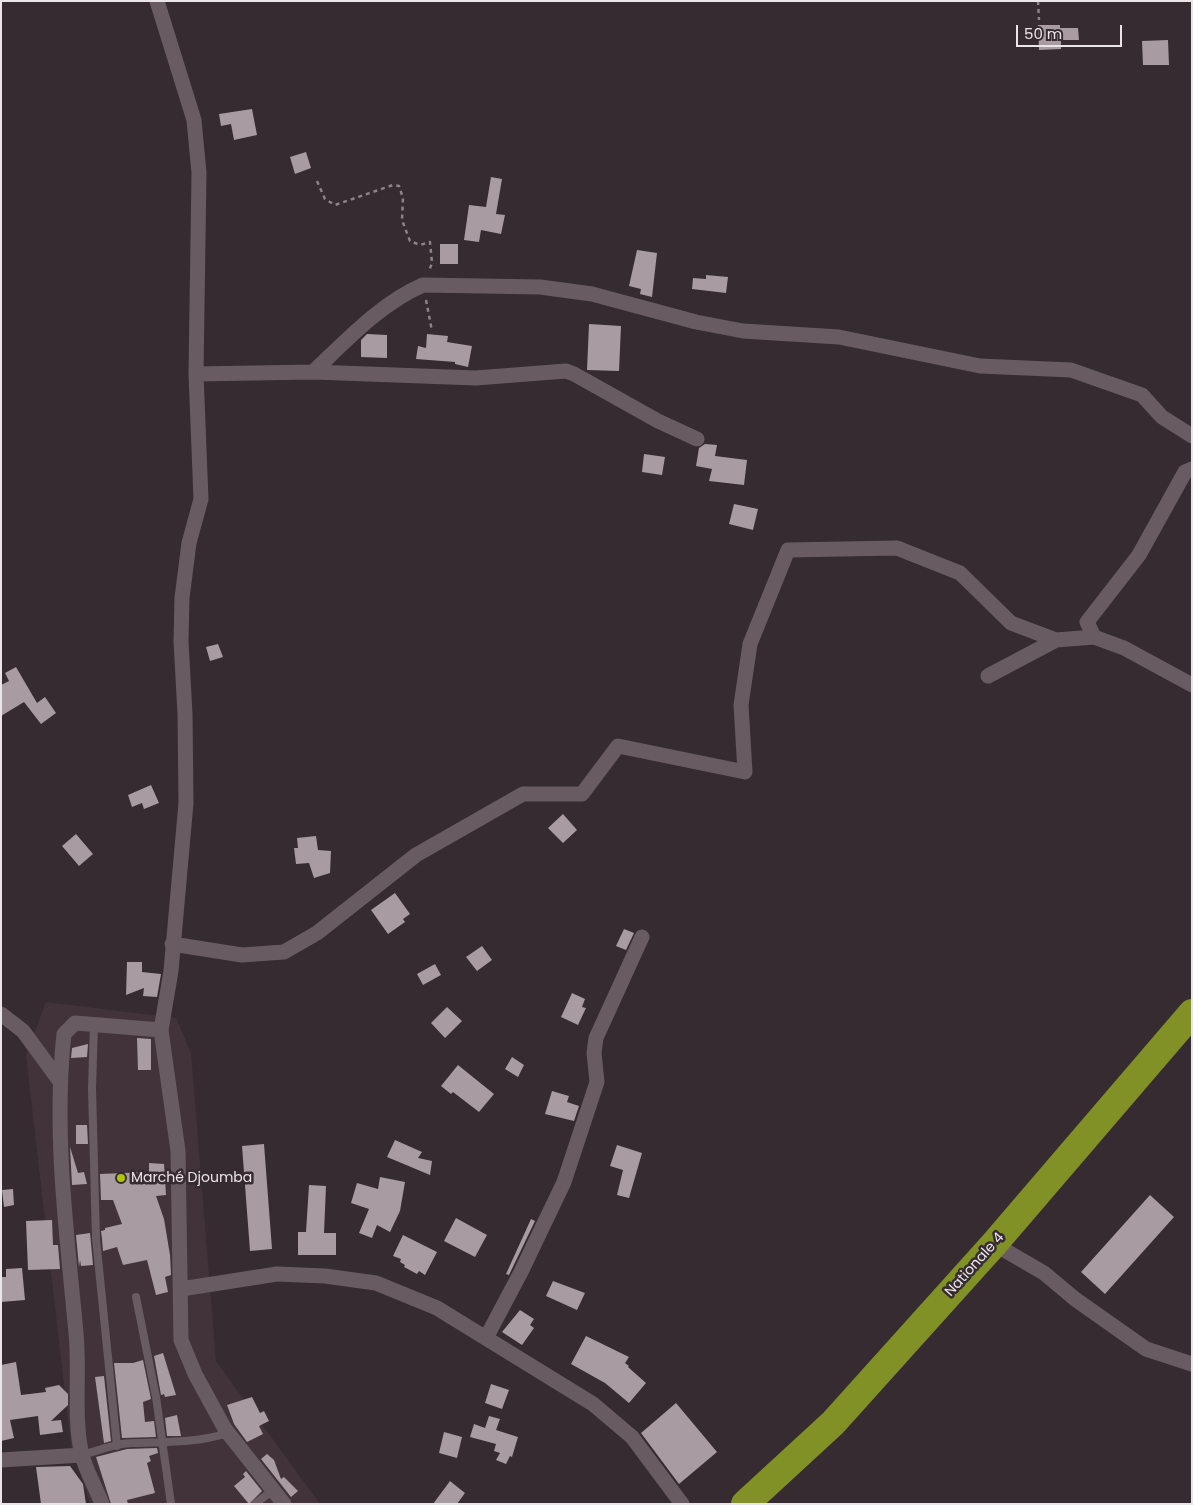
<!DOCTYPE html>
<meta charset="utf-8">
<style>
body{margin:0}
#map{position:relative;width:1193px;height:1505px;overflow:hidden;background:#352b30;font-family:Poppins,sans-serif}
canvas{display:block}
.frame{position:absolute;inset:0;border:2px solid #ebe5e8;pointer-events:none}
.scale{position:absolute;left:1016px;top:25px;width:106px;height:22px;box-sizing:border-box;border:2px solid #ebe5e8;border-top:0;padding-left:6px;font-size:15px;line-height:18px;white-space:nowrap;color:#ebe5e8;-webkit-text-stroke:4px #352b30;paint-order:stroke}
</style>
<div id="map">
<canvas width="1193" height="1505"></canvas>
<div class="frame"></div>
<div class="scale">50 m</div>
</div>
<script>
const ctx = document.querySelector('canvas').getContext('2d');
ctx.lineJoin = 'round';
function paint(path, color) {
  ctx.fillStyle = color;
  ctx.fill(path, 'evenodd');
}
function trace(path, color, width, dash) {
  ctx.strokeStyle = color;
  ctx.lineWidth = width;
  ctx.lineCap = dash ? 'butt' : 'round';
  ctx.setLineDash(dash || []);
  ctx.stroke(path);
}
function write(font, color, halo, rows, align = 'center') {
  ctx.font = font + ' Poppins,sans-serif';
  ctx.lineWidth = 5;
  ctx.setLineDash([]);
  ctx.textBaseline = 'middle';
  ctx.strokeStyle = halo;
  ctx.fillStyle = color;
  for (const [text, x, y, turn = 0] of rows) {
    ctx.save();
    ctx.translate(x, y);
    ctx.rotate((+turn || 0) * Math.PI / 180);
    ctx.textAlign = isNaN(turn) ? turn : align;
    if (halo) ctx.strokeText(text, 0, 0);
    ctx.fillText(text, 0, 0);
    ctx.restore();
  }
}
const built = new Path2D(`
 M46,1002L176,1018L191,1053L216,1361L320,1504H90L71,1446L26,1055Z`);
const building = new Path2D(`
 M1038,25H1060V28H1078L1079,40H1061V49L1039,50Z
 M1168,40L1169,65H1143L1142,41Z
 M252,109L257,135L234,140L231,124L221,126L219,114Z
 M306,152L311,168L295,174L290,157Z
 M491,177L502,179L496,214L505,215L501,234L481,230L479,242L464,240L469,205L486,207Z
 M440,244H458V264H440Z
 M637,250L657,253L652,297L640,294L641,289L629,286Z
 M706,275L728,277L726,293L692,289L693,278L706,279Z
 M589,324L621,326L619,371L587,370Z
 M367,334L387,335V358L361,357V340Z
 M427,334L448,336L447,342L472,346L468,367L455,364V362L416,359L418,346L426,348Z
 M705,444L717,445L715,456L747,460L744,485L709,481L712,469L696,466L699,448Z
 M644,454L665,457L662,475L642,472Z
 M734,504L758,509L753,530L729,524Z
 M218,644L223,657L210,661L206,647Z
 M16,667L37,703L45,697L56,713L41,724L24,702L1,716V685L9,681L5,673Z
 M151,785L159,803L144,809L142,803L132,807L128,795Z
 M563,814L577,830L563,843L548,828Z
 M76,834L93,854L79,866L62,846Z
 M316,836L318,850L331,851L330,873L314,878L309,863L296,864L294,848H298L297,838Z
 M395,893L410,914L403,919L405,922L388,934L371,910Z
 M624,929L634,933L626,950L616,946Z
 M482,946L492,960L477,971L466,957Z
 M127,962H142V972L161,974L157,997L143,996L144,988L126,995Z
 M435,964L441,975L423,985L417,974Z
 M572,993L585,999L582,1007L586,1008L578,1025L561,1017Z
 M447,1007L462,1021L445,1038L431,1023Z
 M137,1038L151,1039V1070H138Z
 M88,1044L87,1057L71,1058L72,1048Z
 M512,1057L524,1065L518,1077L505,1069Z
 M458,1065L494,1094L479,1112L453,1092L451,1094L441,1086Z
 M552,1091L569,1096L567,1102L579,1106L574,1121L545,1114Z
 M76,1125H87L88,1144H76Z
 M395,1140L422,1152L418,1158L432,1161L430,1175L387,1157Z
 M264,1144L272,1249L250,1251L242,1146Z
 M617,1145L642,1153L629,1198L617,1195L623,1170L610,1166Z
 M70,1147L78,1173L84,1172L87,1184L72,1185Z
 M149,1163L164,1164L166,1195L156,1196L164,1219L170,1255L171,1275L165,1277L168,1292L156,1295L147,1260L123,1265L117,1247L103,1251L102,1239L101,1231L105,1230V1228L122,1224L113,1200H101L100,1174L149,1172Z
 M380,1177L405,1182L400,1211L390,1232L377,1225L372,1238L359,1233L369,1209L351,1203L357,1183L378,1189Z
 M309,1185L326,1186L324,1233H336V1255H298V1232H306Z
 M13,1189L14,1205L4,1207L2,1190Z
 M1150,1195L1174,1217L1105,1294L1081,1272Z
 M456,1218L487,1235L475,1257L444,1241Z
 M531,1219L535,1221L509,1275L506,1274Z
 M52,1220L53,1245H58L60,1269L28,1270L26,1221Z
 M90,1233L93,1265L81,1266L80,1260L79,1267L76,1235Z
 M403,1235L437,1252L425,1275L419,1271L417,1274L404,1267L405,1265L400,1262L401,1259L393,1256Z
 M22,1268L25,1300L1,1302V1277H6V1269Z
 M553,1281L585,1293L577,1310L546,1296Z
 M520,1310L534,1319L530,1325L534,1328L522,1345L502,1332Z
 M586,1336L629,1357L625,1363L629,1366L628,1367L646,1383L629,1403L605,1383L571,1364Z
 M163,1353L176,1395L165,1397L164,1394L161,1395L154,1356Z
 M143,1360L151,1399L143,1402L145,1422L154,1421L156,1437L122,1438L114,1363H133Z
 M16,1362L21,1395L46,1392L45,1388L59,1385L68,1394V1405L51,1421L61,1420L63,1432L40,1435L38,1416L10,1420L14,1438L1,1441V1365Z
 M104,1376L111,1441L104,1443L95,1377Z
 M491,1384L509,1390L502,1409L485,1403Z
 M252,1397L260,1413L264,1411L269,1421L259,1426L263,1434L247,1442L234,1424L227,1405Z
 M676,1403L717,1452L679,1484L641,1433Z
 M177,1415L181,1436H167L165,1418Z
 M489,1416L500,1419L496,1430L518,1437L512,1457L510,1456L506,1464L496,1460L500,1453L494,1451L496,1444L470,1437L474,1424L485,1428Z
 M444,1432L462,1437L457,1458L439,1453Z
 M157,1448L158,1453L149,1456L151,1461L147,1463L155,1493L127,1500L128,1504H111L96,1457L127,1449Z
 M267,1454L274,1460L281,1479L284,1477L298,1491L291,1497L261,1459Z
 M70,1466L83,1484L86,1504H41L36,1467Z
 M246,1471L262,1491L249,1504L234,1486L245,1477L243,1474Z
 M450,1481L465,1493L457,1504H433Z`);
const path = new Path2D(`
 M1038,1L1039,20
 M317,181L325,199L335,205L393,185L399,186L403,198L402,220L410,241L420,245L430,242L432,263L429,271
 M426,300L432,331`);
const lane = new Path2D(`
 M94,1024L92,1089L96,1239L117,1446
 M136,1297L156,1397L171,1504
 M82,1455C98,1451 116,1443 132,1443C164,1442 197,1443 228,1433
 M255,1504L273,1490`);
const street = new Path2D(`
 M157,1L194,120L199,173L196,374L201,499L189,543L182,598L181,641L185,714L186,803L171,971L161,1030L178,1151L181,1340L195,1374L225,1429L284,1504
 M313,372C346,341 381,303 423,285L540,287L592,294L696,322L743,331L839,337L980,366L1071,370L1142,395L1162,417L1192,436
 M196,374L313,372L476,378L566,371L574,374L658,421L697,439
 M1094,637L1087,622L1139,555L1185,472L1192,469
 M988,676L1056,640L1094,637L1124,648L1192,685
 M172,944L242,955L284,952L317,933L416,855L523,794H582L618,746L745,772L741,705L750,644L788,550L897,548L960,573L1011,623L1056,640
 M1,1014L23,1031L59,1080
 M994,1244L1044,1273L1075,1299L1146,1349L1192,1364
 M181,1289L277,1274L325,1276L376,1283L437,1308L593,1404L632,1437L682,1504
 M486,1338L521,1272L564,1182L597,1082L594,1053L596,1038L642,937
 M1,1460L82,1455
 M102,1504C96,1488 86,1471 82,1455C73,1419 80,1371 76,1333C67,1234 53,1133 64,1034L75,1023L161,1030`);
const highway = new Path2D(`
 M745,1504L833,1423L994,1244L1192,1013`);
const markers = [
 [121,1178,5,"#b0c503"]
];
const poiNames = [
 ["Marché Djoumba",131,1178]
];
const streetNames = [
 ["Nationale 4",975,1265,-48]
];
paint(built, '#42333b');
paint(building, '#a89ba1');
trace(path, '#8b8387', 2.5, [4, 4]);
trace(lane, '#685c62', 8);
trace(street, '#685c62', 15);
trace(highway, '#829126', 28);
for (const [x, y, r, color] of markers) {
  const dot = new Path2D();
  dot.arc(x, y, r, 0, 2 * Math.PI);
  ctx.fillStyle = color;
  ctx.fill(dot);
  trace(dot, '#352b30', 2);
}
write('14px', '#ebe5e8', '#352b30', poiNames, 'left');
write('14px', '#ebe5e8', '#352b30', streetNames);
</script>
